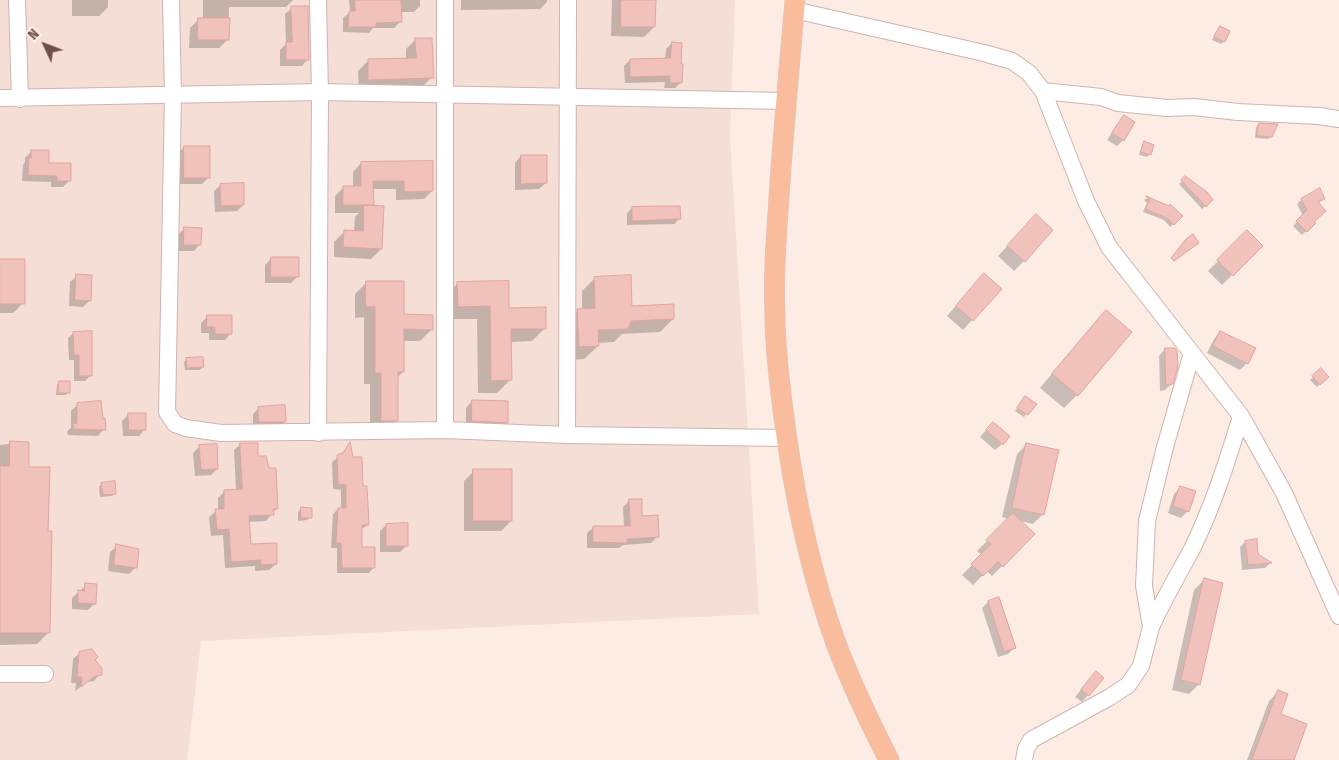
<!DOCTYPE html>
<style>
body{margin:0}
#map{position:relative;width:1339px;height:760px;overflow:hidden;background:#fcece4;font-family:"Fira Sans Condensed",sans-serif}
canvas{display:block}
.north{position:absolute;left:20px;top:20px;width:50px;height:50px;-webkit-text-stroke:4px #fff1ea;paint-order:stroke;rotate:313deg;font-size:14px;font-weight:700;line-height:20px;text-align:center;color:#744d4a}
.north::after{content:'';display:block;margin:auto;width:18px;height:22px;background:#744d4a;clip-path:polygon(50% 0,100% 100%,50% 72%,0 100%)}
</style>
<div id="map">
<canvas width="1339" height="760"></canvas>
<div class="north">N</div>
</div>
<script>
const ctx = document.querySelector('canvas').getContext('2d');
ctx.lineJoin = 'round';
function paint(path, color) {
  ctx.fillStyle = color;
  ctx.fill(path, 'evenodd');
}
function trace(path, color, width, dash) {
  ctx.strokeStyle = color;
  ctx.lineWidth = width;
  ctx.lineCap = dash ? 'butt' : 'round';
  ctx.setLineDash(dash || []);
  ctx.stroke(path);
}
const residential = new Path2D(`
 M0,0H735L730,138L759,614L201,641L187,760H0Z`);
const shadow = new Path2D(`
 M72,0H108V7L99,16H72Z
 M203,0H293L286,7H229L228,39L219,48H189L190,28L199,19H203Z
 M349,0H420V6L414,12H400V22L394,28H373L369,33L343,32V18L350,12Z
 M461,0H547V2L540,9L461,10Z
 M612,0H654V27L644,37L611,36Z
 M292,8L308,59L302,66H280V50L286,44L285,14Z
 M1220,27L1224,41L1221,44L1212,40Z
 M416,39L432,77L422,87L359,90L358,71L368,61L406,59V49Z
 M672,43L680,65L681,82L675,88H664L665,82L625,83L624,66L630,60L665,59L666,49Z
 M1124,117L1123,140L1117,146L1107,140L1118,123Z
 M1259,124L1271,136L1268,139L1255,138L1256,127Z
 M1144,143L1150,154L1147,157L1139,155L1142,146Z
 M184,147L209,177L202,184H178V154Z
 M32,151L47,165L70,180L63,187H51V182L22,181L23,165L25,162V158Z
 M521,156L546,183L539,189L515,190V163Z
 M361,163L432,191L424,199L396,200V189H372V204L370,207L381,249L371,259L334,257V242L344,232H354L355,217L359,213H335V196L343,188H353V172Z
 M1185,178L1212,200L1202,209L1179,184Z
 M221,185L243,205L237,211L215,212L214,191Z
 M1319,190L1323,198L1318,204L1313,222L1314,223L1302,235L1293,226L1303,216L1297,204L1301,200Z
 M1147,198L1168,207L1181,216L1170,227L1164,220L1143,212L1147,203L1144,200Z
 M632,208L680,218L674,224L627,225V213Z
 M1026,226L1024,261L1014,271L998,256Z
 M185,228L200,244L194,251H178V235Z
 M1247,232L1261,246L1222,285L1208,271Z
 M271,259L298,276L291,283H265V265Z
 M0,260L23,303L13,313H0Z
 M77,276L90,300L83,307L69,306L70,282Z
 M595,278L631,308L673,319L660,332L622,334L614,342L597,343L598,346L584,359L566,360L565,324L578,310H582V291Z
 M366,283L402,315L432,329L420,341H403V372L397,378V420L385,432H370V384H364V317L355,318V294Z
 M458,283L545,328L532,341L510,342V380L497,393H478L477,319H445V296Z
 M974,285L972,320L963,330L947,316Z
 M1106,312L1077,395L1064,408L1040,388L1093,325Z
 M208,316L231,333L225,340H209V333H201V323Z
 M74,333L91,375L85,381H74V360H69L68,338Z
 M1220,333L1247,363L1240,370L1207,353L1214,339Z
 M1165,349L1171,384L1165,390L1160,391L1159,356Z
 M187,359L203,367L200,370H185L184,362Z
 M1321,370L1327,377L1317,387L1310,380Z
 M60,382L69,392L66,395H56L57,385Z
 M1025,397L1035,404L1024,417L1015,411Z
 M472,401L506,422L500,429L466,427V408Z
 M78,404L104,429L98,436L68,435L67,431L71,428V411Z
 M259,408L285,422L279,428H253V414Z
 M129,414L145,429L139,436H123L122,421Z
 M986,430L1002,444L995,450L980,437Z
 M11,442L27,468L47,532L49,632L37,644L0,645V445L9,444Z
 M241,444L256,457L277,508L266,521L248,522L250,545L276,564L269,570L255,571V566L225,568L223,535L211,536L209,517L216,511L218,510V498L225,491L236,490L234,450Z
 M349,444L352,459L362,487L368,525L360,530L361,549L374,567L369,573H337V548H331L333,514L338,509H341V490L333,489L332,462L341,455Z
 M1027,444L1043,514L1033,524L1020,521L1034,534L992,576L987,571L973,585L962,575L982,555L977,551L1009,519L1002,517L1017,454Z
 M200,446L217,469L211,475L195,476L193,453Z
 M474,471L511,521L501,531H464V481Z
 M102,484L115,493L112,496L100,497L99,487Z
 M1181,487L1188,511L1181,518L1168,513L1174,494Z
 M629,501L657,537L651,543L623,545L619,548H587V533L594,527H624L623,507Z
 M301,509L310,517L307,520L298,521V512Z
 M386,525L407,545L400,552H380V531Z
 M1245,542L1257,555L1270,563L1265,568L1242,570L1240,547Z
 M117,546L136,567L129,574L108,571L110,552Z
 M1204,580L1199,684L1189,694L1172,690L1194,590Z
 M86,585L94,604L88,610L72,609V598Z
 M988,602L1014,648L1008,654L998,657L982,608Z
 M80,653L94,660L100,674L94,681L87,682L75,691L76,683H71L73,659Z
 M1090,679L1088,695L1082,702L1075,697Z
 M1278,692L1279,715L1292,760H1247L1269,701Z`);
const building = new Path2D(`
 M355,0H401L402,22L376,23V27H348L349,11H355Z
 M621,0H656L655,27H621Z
 M291,6H308L309,60H286V42H292Z
 M198,18H230L229,40H198Z
 M1220,26L1230,31L1225,42L1214,37Z
 M415,38H432L434,78L368,80V59L416,58Z
 M672,42L682,43L681,64H683L682,83H670V76L630,77V59L670,58Z
 M1124,115L1135,122L1124,141L1112,133Z
 M1259,123L1278,124L1272,137L1257,136Z
 M1144,141L1154,145L1151,155L1141,152Z
 M184,146H210V178H184Z
 M31,150H49V163H71V181H57V176L28,175L29,157L31,158Z
 M521,155H547V183L521,184Z
 M433,161V191L404,192V181H373L374,205H343V186H361V162Z
 M1185,176L1207,192L1213,200L1206,207L1181,180Z
 M244,183V205L221,206L220,184Z
 M1320,188L1325,199L1318,202L1326,211L1314,222L1316,223L1307,232L1296,221L1307,210L1301,199Z
 M1146,196L1169,206L1170,204L1183,216L1174,225L1167,218L1145,209L1150,200Z
 M364,205L384,206L382,249L343,247L344,230L363,231Z
 M662,206H680L681,219L632,221V207Z
 M1036,214L1053,230L1025,262L1007,246Z
 M184,227L202,228L201,245H184Z
 M1247,230L1263,246L1233,276L1217,260Z
 M1193,234L1199,243L1174,261L1171,258L1186,239Z
 M271,257H299V277H271Z
 M0,259H25V304H0Z
 M984,273L1002,289L973,321L956,306Z
 M76,274L92,275L91,301L75,300Z
 M631,275L632,306L674,304V319L631,321L628,329L598,330L599,346L579,347L577,309L595,308L594,277Z
 M366,281H404V314L433,315V330L404,329V372H398V421H381V373H375V306L366,307Z
 M509,281V308L546,307V329H511L512,380L491,381L490,306L458,307L457,282Z
 M1106,310L1132,332L1078,396L1052,374Z
 M207,315H232V334H215V327H207Z
 M92,331V376H79V355H74L73,332Z
 M1220,331L1256,348L1248,364L1213,346Z
 M1165,348H1175L1177,351L1178,366L1173,384L1166,385Z
 M203,357L204,367L187,368L186,358Z
 M1321,368L1329,377L1320,385L1312,376Z
 M59,381H70V393H58Z
 M1025,396L1037,404L1028,415L1017,408Z
 M472,400L508,401V423L472,421Z
 M101,401L103,419L105,418L106,430L74,429L73,424L77,423V403Z
 M285,405L286,422H259L258,407Z
 M128,413H146V430H129Z
 M993,422L1010,436L1003,445L986,430Z
 M10,441L29,442V467H50L48,531H52L50,633H0V466H9Z
 M350,442L353,457H362L363,486H367L369,525H362V547H375V568H342L341,543H336L338,508H346V485L338,484L337,455L343,453Z
 M240,443H258V456H266L269,468H276L278,509H273L274,515L249,516L251,544L277,543V564L261,565V560L231,562L229,529L217,530L215,509H224V490L242,489Z
 M1026,443L1059,450L1044,515L1012,508Z
 M217,444L218,469L201,470L199,445Z
 M473,469H512V521H473Z
 M115,481L116,494L103,495L101,483Z
 M1180,486L1196,491L1189,512L1173,506Z
 M629,499H642V516L658,515L659,537L627,539V543L593,542V526H630Z
 M301,507L312,508V518H301Z
 M1013,513L1035,534L1003,567L998,562L983,576L971,564L991,544L986,540Z
 M408,523V546H386V524Z
 M1257,539L1258,554L1272,563L1248,565L1245,541Z
 M116,544L139,549L137,568L114,565Z
 M1204,578L1223,583L1200,685L1181,680Z
 M85,583L97,584L96,604L78,603V590L84,591Z
 M999,597L1016,648L1004,652L988,601Z
 M92,649L98,657L95,660L102,668V675L95,676L81,687L82,677H77L79,652Z
 M1096,671L1104,678L1089,696L1081,690Z
 M1278,690L1288,694L1281,714L1307,724L1294,760H1252Z`);
const minor = new Path2D(`
 M17,0L20,99
 M171,0L173,95L167,412L175,424L186,428L221,433L445,430L567,435L787,438
 M318,0L320,92L318,433
 M445,0V430
 M794,10L984,53L1012,61L1029,73L1043,91L1086,201L1109,247L1241,416L1284,493L1339,616
 M1043,91L1101,97L1118,103L1167,108L1194,107L1238,112L1319,116L1339,119
 M0,98L320,92L786,101
 M567,435L568,0
 M1151,627C1163,600 1178,575 1192,549C1213,506 1227,462 1241,416
 M0,674H45
 M1024,760L1026,749L1031,740L1110,697L1128,685L1141,666L1151,627L1144,586L1147,521L1165,447L1192,353`);
const major = new Path2D(`
 M795,0C790,61 784,122 780,183C777,228 773,272 775,316C775,347 779,379 783,410C793,490 809,570 837,646C852,685 870,723 889,760`);
paint(residential, '#f5ded5');
paint(shadow, '#0003');
paint(building, '#f1c2bc');
trace(building, '#e3a39d', 1);
trace(minor, '#cfb3ae', 18);
trace(major, '#d5cac9', 21);
trace(minor, '#fff', 16);
trace(major, '#f9bd9e', 20);
</script>
